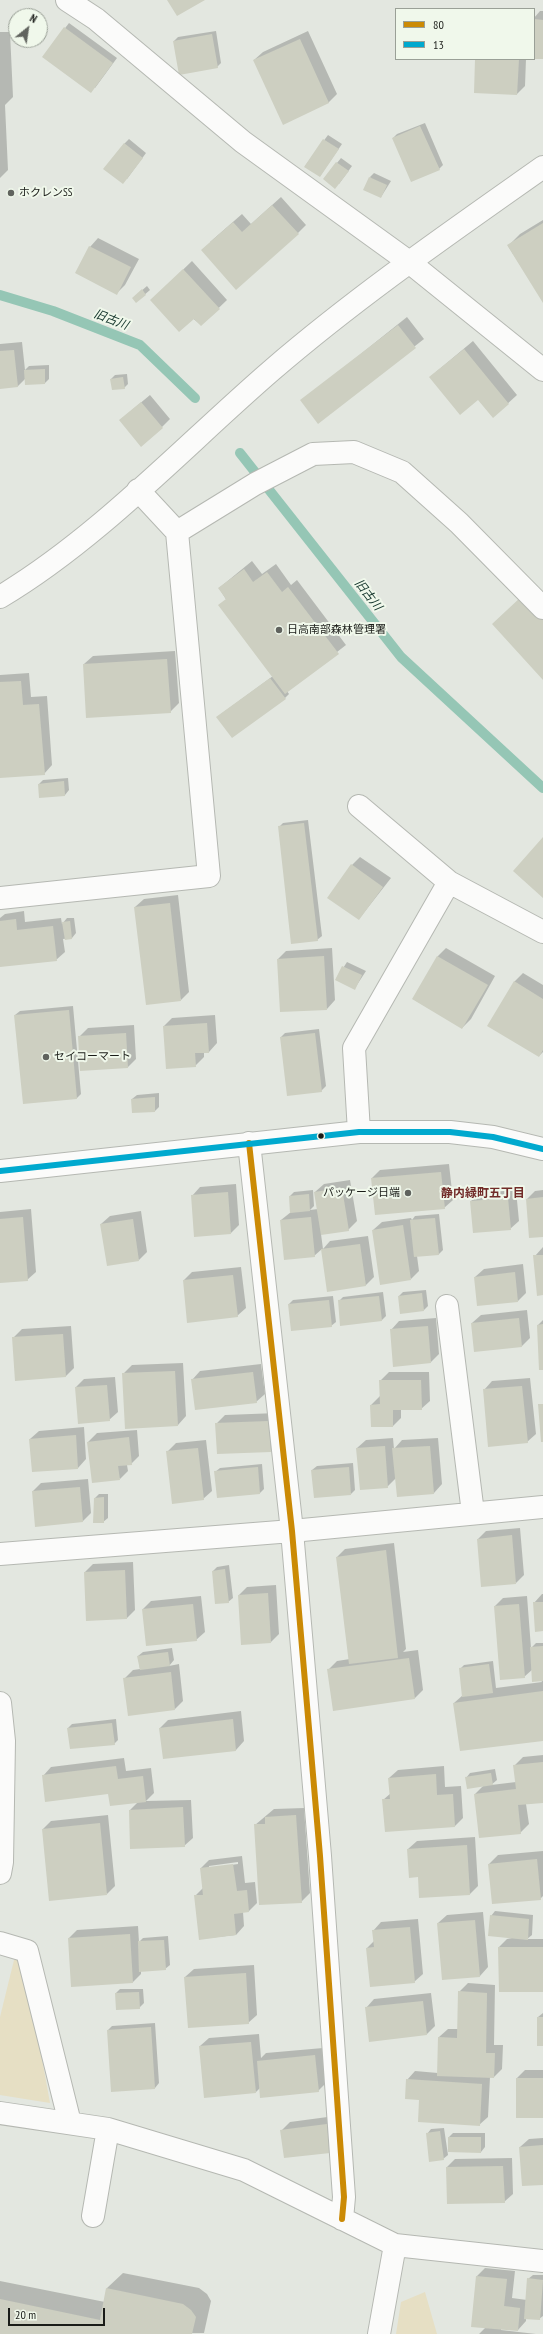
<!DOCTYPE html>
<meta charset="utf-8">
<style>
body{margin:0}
#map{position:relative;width:543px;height:2334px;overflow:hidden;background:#e3e7e0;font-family:"PT Sans Narrow",sans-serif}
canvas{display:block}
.legend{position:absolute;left:395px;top:8px;width:140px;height:52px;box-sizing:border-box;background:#f0f8eb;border:1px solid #9aa097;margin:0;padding:5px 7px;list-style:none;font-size:12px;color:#1a1c18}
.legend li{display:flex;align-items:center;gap:8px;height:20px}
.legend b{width:20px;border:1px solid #9aa097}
.north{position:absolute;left:8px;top:8px;width:40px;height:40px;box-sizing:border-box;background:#f0f8eb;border:1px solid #9aa097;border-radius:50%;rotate:30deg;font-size:11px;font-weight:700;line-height:16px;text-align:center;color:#1a1c18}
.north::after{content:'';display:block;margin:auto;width:14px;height:18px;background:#60635e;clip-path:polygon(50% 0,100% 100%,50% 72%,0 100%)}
.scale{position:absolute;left:8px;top:2308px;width:97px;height:18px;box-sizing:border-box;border:2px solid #1a1c18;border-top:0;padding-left:5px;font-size:12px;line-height:14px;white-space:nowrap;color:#1a1c18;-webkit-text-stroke:3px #f0f8eb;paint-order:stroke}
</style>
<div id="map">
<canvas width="543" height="2334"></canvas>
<ul class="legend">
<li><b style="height:5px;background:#cb8a05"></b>80</li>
<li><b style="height:5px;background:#00a9ce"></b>13</li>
</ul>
<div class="north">N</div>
<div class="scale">20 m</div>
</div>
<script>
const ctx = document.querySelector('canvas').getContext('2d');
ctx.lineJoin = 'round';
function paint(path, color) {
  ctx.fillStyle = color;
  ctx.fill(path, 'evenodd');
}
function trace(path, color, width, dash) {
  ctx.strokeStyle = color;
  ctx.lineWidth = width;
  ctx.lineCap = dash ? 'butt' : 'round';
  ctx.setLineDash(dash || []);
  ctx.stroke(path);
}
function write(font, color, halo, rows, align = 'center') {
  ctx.font = font + ' "PT Sans Narrow","Noto Sans JP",sans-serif';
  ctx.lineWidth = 4;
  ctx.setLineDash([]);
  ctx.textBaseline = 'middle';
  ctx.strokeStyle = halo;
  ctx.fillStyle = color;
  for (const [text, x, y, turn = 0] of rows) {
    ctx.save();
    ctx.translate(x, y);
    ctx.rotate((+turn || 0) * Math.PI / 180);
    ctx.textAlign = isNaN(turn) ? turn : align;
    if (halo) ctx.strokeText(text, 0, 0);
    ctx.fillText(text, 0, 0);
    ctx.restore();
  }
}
const green = new Path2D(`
 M15,1956L24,1959L50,2103L0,2095V2017Z
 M425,2292L437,2334H396L401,2302Z`);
const shadow = new Path2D(`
 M540,11H543V58H534V18Z
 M69,23L117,58L95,88L43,57Z
 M216,31L221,63L217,67L174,41L178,37Z
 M308,31L337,94L328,103L254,60L263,52Z
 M0,32H10L13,97L5,105L8,170L0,178Z
 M476,59H526L525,86L517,94Z
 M425,123L443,165L439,169L393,138L397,134Z
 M328,135L342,144L320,176L305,166Z
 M129,139L146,153L127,179L124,144Z
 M341,158L352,166L339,184L324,179Z
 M374,173L391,181L381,197L370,177Z
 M281,197L306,225L298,233L210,242L242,214L251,224Z
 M543,220V301L508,246L520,234Z
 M98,238L139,259L125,285L117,293L90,247Z
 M192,261L227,300L201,325L160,292Z
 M147,286L150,290L136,302L133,298Z
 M407,317L424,339L318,422L302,401Z
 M473,341L517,395L493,417L478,399L430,377Z
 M22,342L25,370L29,366L49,365V379L45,383L26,384L25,379L18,386L0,388V344Z
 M127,374L128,384L124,388L111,379L115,375Z
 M150,395L170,419L162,427L120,420Z
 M252,561L262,574L276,564L291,585L297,580L346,645L287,691L289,694L285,698L217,717L273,676L219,588Z
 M175,651L179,703L170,712L84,664L93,656Z
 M29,673L31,697L47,696L52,765L44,774L0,777V675Z
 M68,778L69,790L65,795L39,784L43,780Z
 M308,820L322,936L317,940L279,827L283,823Z
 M360,857L391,878L359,919L352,865Z
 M178,895L189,992L181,1000L135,907L144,899Z
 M24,911L25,922L61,918L62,924L67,918H74L76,933L72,938L63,939L65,952L56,960L0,966V918L5,914Z
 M332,948L335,1000L327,1009L278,959L286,951Z
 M446,948L495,976L471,1019L462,1028L413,999L438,956Z
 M347,962L366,971L355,988L336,979Z
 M523,973L543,985V1052L539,1056L514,982Z
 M73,1006L81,1094L77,1098L24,1103L15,1015L20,1011Z
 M215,1015L217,1043L209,1052H204V1057L195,1066L164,1026L172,1018Z
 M134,1025L136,1059L128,1067L81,1070L80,1036L88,1028Z
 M319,1029L326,1086L321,1091L281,1037L285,1033Z
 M159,1093V1107L155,1111L133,1112L132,1099L137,1095Z
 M449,1164L453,1200L444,1208L372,1178L380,1170Z
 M350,1180L357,1221L348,1230L321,1234L323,1249L330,1241L368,1236L374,1277L366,1285L328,1291L322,1249L314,1256L281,1220L291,1212L290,1196L294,1192L313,1190L314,1206L310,1210L318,1209L315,1192L324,1184Z
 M236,1184L239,1225L231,1233L192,1196L200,1187Z
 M516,1190L519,1221L510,1229L471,1201L480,1193Z
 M543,1190V1236L527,1199L535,1191Z
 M31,1209L36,1272L27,1280L0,1282V1212Z
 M141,1211L147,1252L139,1260L101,1224L110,1216Z
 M439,1214L443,1250L439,1254L417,1256L419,1271L411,1279L373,1230L382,1222L411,1218L412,1220L415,1216Z
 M543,1247V1294L535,1256Z
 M523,1264L526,1293L518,1301L475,1277L484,1269Z
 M241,1267L246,1308L237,1316L184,1280L192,1272Z
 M426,1290L428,1306L424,1310L399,1296L403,1292Z
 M383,1292L386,1316L382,1320L339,1301L343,1297Z
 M333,1296L336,1322L331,1326L289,1304L293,1300Z
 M527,1310L530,1338L522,1346L472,1323L481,1315Z
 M436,1318L439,1354L431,1362L391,1330L399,1321Z
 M543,1320V1369L538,1325Z
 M71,1326L74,1368L66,1376L16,1380L13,1338L22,1329Z
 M183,1363L186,1416L178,1425L126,1428L123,1374L132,1365Z
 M261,1364L265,1394L256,1402L192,1380L200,1371Z
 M389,1372H429L430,1401L421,1409H401V1418L393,1426L371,1405L380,1396V1381Z
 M115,1377L118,1412L109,1420L76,1387L84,1379Z
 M530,1378L536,1434L527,1442L484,1390L492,1381Z
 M277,1413L279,1442L270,1451L216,1424L225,1415Z
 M84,1427L86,1459L78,1468L30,1439L39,1431Z
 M137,1430L139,1456L131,1464L127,1465L128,1471L120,1479L88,1442L97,1433Z
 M393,1438L394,1449L402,1440L438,1438L442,1484L434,1493L396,1478L387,1487L357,1448L366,1440Z
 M206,1440L212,1491L203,1499L167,1452L176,1443Z
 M353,1463L355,1490L351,1494L312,1470L317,1466Z
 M262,1464L264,1489L260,1493L215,1472L220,1468Z
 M88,1479L91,1513L83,1521L33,1491L41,1483Z
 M99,1494H108V1518L103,1522L95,1498Z
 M520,1528L524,1575L516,1583L478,1539L486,1531Z
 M394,1543L406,1649L403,1652L418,1650L423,1690L415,1698L328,1670L337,1661L350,1659L337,1557L345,1549Z
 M133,1562L135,1610L127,1618L85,1572L93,1564Z
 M229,1565L233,1598L228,1602L213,1571L217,1567Z
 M276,1585L279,1634L271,1642L239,1595L247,1587Z
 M542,1594H543V1630L534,1603Z
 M201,1596L205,1632L196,1640L143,1609L151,1601Z
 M527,1596L531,1648L536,1643H543V1740L454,1703L463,1695L460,1669L464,1665L493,1661L496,1688L542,1682L533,1669L524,1677L495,1606L503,1598Z
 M172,1648L174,1660L169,1666L179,1664L183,1701L175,1709L124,1679L133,1670L140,1669L138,1656L143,1652Z
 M241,1711L244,1741L236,1750L164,1758L160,1728L168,1720Z
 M116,1719L118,1740L114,1744L68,1728L72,1724Z
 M543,1755V1802L526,1804L529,1824L520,1833L475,1794L484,1785L466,1778L470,1773L495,1769L497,1780L491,1785L516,1782L514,1766L523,1757Z
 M124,1758L126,1771L151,1768L154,1793L146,1801L191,1800L193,1838L184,1846L130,1810L138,1802L43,1776L51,1767Z
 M444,1766L445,1787L461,1786L463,1818L455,1826L386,1831L383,1800L391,1793L389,1778L398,1770Z
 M304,1808L310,1893L301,1902L255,1825L274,1809Z
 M108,1815L115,1886L107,1894L43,1829L51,1821Z
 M475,1837L478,1886L470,1894L419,1876L408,1849L417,1841Z
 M543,1851V1896L540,1899L489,1864L498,1855Z
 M242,1856L245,1883L255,1882L257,1903L249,1911L243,1912L244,1926L236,1935L200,1939L195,1896L203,1888L201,1868L209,1860ZM238,1862V1864L209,1868V1866Z
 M495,1911L533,1915L532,1935L527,1939H543V1991L499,1947L507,1939L512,1938L491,1916Z
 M483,1912L488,1967L480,1976L443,1979L438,1923L447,1915Z
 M418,1919L423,1974L414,1982L367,1948L374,1941L373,1931L381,1922Z
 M138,1926L139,1942L143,1938L168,1936L170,1965L165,1969L141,1970V1974L133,1982L69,1938L77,1930Z
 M254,1965L257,2015L248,2023L185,1977L194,1969Z
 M468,1983L495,1985L494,2045H503L502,2069L494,2077H490L488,2117L479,2125L420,2100L407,2080L415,2071L438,2073L439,2037L448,2029H458L459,1992Z
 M120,1989H143L144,2003L139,2008L116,1993Z
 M431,1993L435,2026L427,2034L366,2008L374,1999Z
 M543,2013V2045L538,2017Z
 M155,2023L159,2083L155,2088L112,2091L108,2030L112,2026Z
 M259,2034L261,2058L266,2053L323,2048L326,2083L318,2091L260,2088L256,2092L200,2046L209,2038Z
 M525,2070H543V2117L517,2078Z
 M335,2116L330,2152L282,2130L290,2122Z
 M444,2128L448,2155L443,2159L427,2134L431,2129Z
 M453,2133H485V2147L481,2152L449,2137Z
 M543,2138V2184L520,2147L529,2139Z
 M512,2158L513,2194L504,2202L447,2167L455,2159Z
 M485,2268L515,2271L512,2298L527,2300L528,2279L533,2275H543V2316L539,2319L526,2318V2321L518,2330L501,2328V2330L536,2334H479L486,2327L476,2277Z
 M123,2273L199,2288L207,2294L211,2301L204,2333L0,2334V2281L105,2302L107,2288Z`);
const stream = new Path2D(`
 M0,295L53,311L140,345L195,398
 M240,453L401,657L543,788`);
const building = new Path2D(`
 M167,0H205L177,16Z
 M534,19L543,20V59H534Z
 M64,27L113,63L91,93L42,57Z
 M212,34L218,68L179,75L173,41Z
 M300,39L329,103L283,125L253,60Z
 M475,59H519L517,95L474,93Z
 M420,126L440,170L411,182L392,138Z
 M323,139L339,149L320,177L304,167Z
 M124,143L143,158L123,184L103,169Z
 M336,162L349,171L335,189L323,179Z
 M369,177L387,185L381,198L363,190Z
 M272,205L299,234L236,290L201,250L233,222L242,232Z
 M543,223V303L507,245Z
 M89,246L131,267L117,295L75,273Z
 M183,269L220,309L201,326L194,319L179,332L150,300Z
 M142,289L146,295L136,303L132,298Z
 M398,325L416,348L318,424L300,400Z
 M464,349L509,404L493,418L478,400L460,415L429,377Z
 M14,350L18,387L0,389V351Z
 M45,369V384L25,385L24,370Z
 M123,377L125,389L112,390L110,379Z
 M141,402L163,428L141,447L119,420Z
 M244,569L253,582L267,572L282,592L288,587L339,654L285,694L218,605L226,599L218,588Z
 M522,596L543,618V680L492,624Z
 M167,659L171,713L86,718L83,664Z
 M270,678L286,699L232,738L216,717Z
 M21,681L23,705L39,704L45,775L0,778V682Z
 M64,781L65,796L39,798L38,784Z
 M304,823L318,941L291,944L278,826Z
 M543,837V898L513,871Z
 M351,864L383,887L359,920L327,898Z
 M170,903L181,1001L146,1005L134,907Z
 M16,919L17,930L53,926L57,961L0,967V921Z
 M70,921L72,939L65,940L62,922Z
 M324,956L327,1010L280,1012L277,959Z
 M437,956L488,985L462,1029L412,999Z
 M342,966L362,975L355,990L335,980Z
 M514,981L543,999V1050L539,1057L487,1026Z
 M69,1010L77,1099L23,1104L14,1015Z
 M207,1023L209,1053H195L196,1067L166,1069L163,1026Z
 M126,1033L128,1068L80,1071L78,1036Z
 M315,1033L322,1092L287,1096L280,1037Z
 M155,1097V1112L132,1113L131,1099Z
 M441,1172L445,1209L375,1215L371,1178Z
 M342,1188L349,1231L321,1235L314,1192Z
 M228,1192L231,1234L194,1237L191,1195Z
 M309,1194L310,1211L290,1213L289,1196Z
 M543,1197V1237L529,1238L526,1199Z
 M508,1198L511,1230L473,1233L470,1201Z
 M23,1217L28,1281L0,1283V1219Z
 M311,1217L315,1257L284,1260L280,1220Z
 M435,1218L439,1255L414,1257L410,1220Z
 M133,1219L139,1261L107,1266L100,1224Z
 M403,1225L411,1280L380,1285L372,1230Z
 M360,1244L366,1286L327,1292L321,1249Z
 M533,1255H543V1295L537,1296Z
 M515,1272L518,1302L477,1306L474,1277Z
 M233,1275L238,1317L187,1323L183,1280Z
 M422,1293L424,1311L400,1314L398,1296Z
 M379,1296L382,1321L340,1326L338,1300Z
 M329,1300L332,1327L291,1331L288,1304Z
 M519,1318L522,1347L474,1352L471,1323Z
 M543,1324V1370H539L537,1325Z
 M428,1326L431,1363L393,1367L390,1329Z
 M63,1334L66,1377L15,1381L12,1337Z
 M175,1371L178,1426L125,1429L122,1373Z
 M253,1372L257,1403L195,1410L191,1379Z
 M379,1380H421L422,1410H393V1427H371L370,1405L380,1404Z
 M107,1385L110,1421L78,1424L75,1387Z
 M522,1386L528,1443L488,1447L483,1389Z
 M538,1404H543V1442H541Z
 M269,1421L271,1452L217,1454L215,1423Z
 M76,1435L78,1469L32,1472L29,1439Z
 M129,1437L132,1465L118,1466L120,1480L92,1483L87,1442Z
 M385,1446L388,1488L360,1490L356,1448Z
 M430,1446L434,1494L397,1497L392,1448Z
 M198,1448L204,1500L172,1504L166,1451Z
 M258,1467L260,1494L217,1498L214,1471Z
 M349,1467L351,1495L314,1498L311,1470Z
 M80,1487L83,1522L35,1527L32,1491Z
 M104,1497V1523H93L94,1498Z
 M512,1535L516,1584L481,1587L477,1539Z
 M386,1550L398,1658L349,1664L336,1557Z
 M225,1569L229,1603L215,1604L212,1571Z
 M125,1570L127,1619L86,1621L84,1572Z
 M268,1593L271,1643L241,1645L238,1595Z
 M533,1602H543V1631L535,1632Z
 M193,1604L197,1641L146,1646L142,1609Z
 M519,1604L525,1678L500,1680L494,1606Z
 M543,1646V1681L532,1682L530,1647Z
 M168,1652L170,1666L140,1670L137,1656Z
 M409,1658L415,1699L333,1711L327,1669Z
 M489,1664L493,1693L462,1697L459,1668Z
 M171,1672L175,1710L128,1716L123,1678Z
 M543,1691V1741L460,1751L453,1703Z
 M233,1719L236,1751L163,1759L159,1728Z
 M112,1723L115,1745L70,1749L67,1728Z
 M543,1762V1803L518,1805L521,1834L479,1838L474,1794L516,1789L513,1765Z
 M116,1766L118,1779L143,1776L146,1802L110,1806L108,1794L45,1802L42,1775Z
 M491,1773L493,1785L467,1789L465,1777Z
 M436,1774L437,1795L453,1794L455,1827L385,1832L382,1799H390L388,1778Z
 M183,1807L185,1847L130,1849L129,1810Z
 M296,1815L302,1903L259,1905L254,1824H265V1817Z
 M100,1823L107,1895L49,1901L42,1829Z
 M467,1845L470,1895L419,1898L418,1877L409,1878L407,1849Z
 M537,1859L541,1900L492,1904L488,1864Z
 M233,1864L237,1891L247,1890L249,1912L234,1914L236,1935L199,1940L194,1895H203L200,1868Z
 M490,1915L529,1919L528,1940L488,1936Z
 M475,1920L480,1977L442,1980L437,1923Z
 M410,1927L415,1983L370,1987L366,1948L374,1947L372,1930Z
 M130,1934L133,1983L71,1987L68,1938Z
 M164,1940L166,1970L139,1972L138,1941Z
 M498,1947H543V1992H499Z
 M246,1973L249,2024L188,2028L184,1977Z
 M458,1991L487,1993L486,2053H495L494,2078L437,2076L438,2037L457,2038Z
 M139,1992L140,2009L116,2010L115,1993Z
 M423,2001L427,2035L369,2042L365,2007Z
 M537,2017H543V2046H537Z
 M151,2027L155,2089L111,2092L107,2030Z
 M251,2042L256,2093L204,2098L199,2046Z
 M315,2055L319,2092L260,2098L257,2061Z
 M516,2078H543V2118H516Z
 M406,2079L482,2084L480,2126L418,2122L419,2100L405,2099Z
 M327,2124L330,2153L284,2158L280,2130Z
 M440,2131L444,2160L429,2162L426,2133Z
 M448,2137H481V2153L448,2152Z
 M543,2145V2185L522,2186L519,2147Z
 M503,2166L505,2203L447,2204L446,2167Z
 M476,2276L507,2279L504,2306L520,2308L518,2331L471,2327Z
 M527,2278L543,2280L540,2320L524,2319Z
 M106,2288L183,2304L191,2310L196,2317L192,2334H0V2299L100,2320Z`);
const minor = new Path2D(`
 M67,0L96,19L243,142L409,262L543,370
 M177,532L255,484L313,454L354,452L402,472L459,523L543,608
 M0,597C99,538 185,445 272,370C358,296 451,232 543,167
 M359,806L449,882L543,932
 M0,898L209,876L177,532L138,490
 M359,1132L354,1048L449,882
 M249,1143L292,1531L320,1856L344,2197L342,2219
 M0,1171L359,1132H450L493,1137L543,1149
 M447,1306L473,1513
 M0,1554L292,1531L543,1507
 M0,1703L4,1741L2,1862L0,1873
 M0,1943L27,1951L70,2123
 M0,2113L108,2129L244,2170L395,2245L543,2261
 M93,2216L108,2129
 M379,2334L395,2245`);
const bus1 = new Path2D(`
 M249,1143L292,1531L320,1856L344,2197L342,2219`);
const bus2 = new Path2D(`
 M0,1171L359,1132H450L493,1137L543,1149`);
const markers = [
 [11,193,4,"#60635e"],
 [279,630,4,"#60635e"],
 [46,1057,4,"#60635e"],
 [321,1136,3.5,"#1a1c18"],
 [408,1193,4,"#60635e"]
];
const poiNames = [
 ["ホクレンSS",19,193],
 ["日高南部森林管理署",287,630],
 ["セイコーマート",54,1057],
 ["パッケージ日端",400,1193,"right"]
];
const waterNames = [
 ["旧古川",111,320,21],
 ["旧古川",368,595,52]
];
const neighbourhoodNames = [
 ["静内緑町五丁目",483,1194]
];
paint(green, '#e6dfc4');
paint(shadow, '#0003');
trace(stream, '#95c6b5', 10);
paint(building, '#cdcfc1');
trace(minor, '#b5b8b2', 24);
trace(minor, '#fbfbfa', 22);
trace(bus1, '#cb8a05', 6);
trace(bus2, '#00a9ce', 6);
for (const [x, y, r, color] of markers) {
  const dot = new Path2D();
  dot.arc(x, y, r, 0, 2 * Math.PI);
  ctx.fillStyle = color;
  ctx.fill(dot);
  trace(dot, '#f0f8eb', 1.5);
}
write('11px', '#1a1c18', '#f0f8eb', poiNames, 'left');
write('italic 12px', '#113229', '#f0f8eb', waterNames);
write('bold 12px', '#712b28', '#f0f8eb', neighbourhoodNames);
</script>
